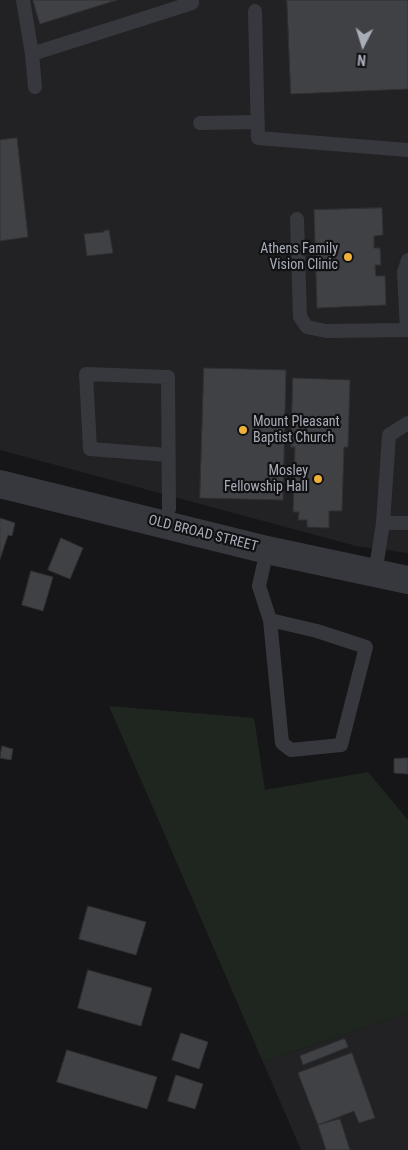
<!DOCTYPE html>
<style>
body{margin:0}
#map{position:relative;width:408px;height:1150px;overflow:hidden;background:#161618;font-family:"Roboto Condensed",sans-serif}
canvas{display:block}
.north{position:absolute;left:338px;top:20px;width:50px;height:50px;-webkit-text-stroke:4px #111113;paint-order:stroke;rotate:185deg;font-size:14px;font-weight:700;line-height:20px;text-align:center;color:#a8adb8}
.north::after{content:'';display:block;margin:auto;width:18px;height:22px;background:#a8adb8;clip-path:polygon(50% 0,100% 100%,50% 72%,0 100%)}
</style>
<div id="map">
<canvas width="408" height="1150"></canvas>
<div class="north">N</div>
</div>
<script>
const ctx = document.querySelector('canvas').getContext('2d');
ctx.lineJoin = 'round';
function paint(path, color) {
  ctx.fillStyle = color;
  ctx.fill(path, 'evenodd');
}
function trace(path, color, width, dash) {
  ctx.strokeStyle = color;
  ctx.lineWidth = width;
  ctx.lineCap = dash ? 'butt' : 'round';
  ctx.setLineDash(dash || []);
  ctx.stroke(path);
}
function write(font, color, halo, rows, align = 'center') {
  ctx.font = font + ' "Roboto Condensed",sans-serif';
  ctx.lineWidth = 4.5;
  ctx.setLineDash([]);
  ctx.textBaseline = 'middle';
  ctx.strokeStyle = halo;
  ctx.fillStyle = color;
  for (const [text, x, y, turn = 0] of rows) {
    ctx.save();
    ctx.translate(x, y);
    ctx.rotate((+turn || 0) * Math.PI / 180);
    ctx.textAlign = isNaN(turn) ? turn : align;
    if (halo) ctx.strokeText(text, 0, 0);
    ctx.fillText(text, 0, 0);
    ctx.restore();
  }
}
const built = new Path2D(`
 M0,0H408V553L356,546L0,450Z
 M408,1013V1150H301L263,1062Z`);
const green = new Path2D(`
 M109,706L254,718L265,790L368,772L408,820V1013L263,1062Z`);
const building = new Path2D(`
 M33,0H117L40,24Z
 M287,0H408V89L291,94Z
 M17,138L28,237L0,241V140Z
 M382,208L383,235L374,236V248H380L381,265H375L376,276H385L386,305L317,308L314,210Z
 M109,230L113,253L87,256L84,234L104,232V231Z
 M204,368L286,370L283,500L200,498Z
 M293,378L350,380L348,447H344L342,511H329V528L307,527V520H298L299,512H293L295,447H291Z
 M0,518L15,523L12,536L8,535L0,559Z
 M61,538L83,548L70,579L48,570Z
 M31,571L53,577L43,611L22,605Z
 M2,746L13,749L11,760L0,758Z
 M404,758H408V774L394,773V759Z
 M88,906L146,922L136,955L79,939Z
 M88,970L152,988L141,1026L78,1008Z
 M181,1033L208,1042L199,1069L172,1060Z
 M343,1039H345L348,1047L303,1065L300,1056Z
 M67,1050L157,1077L147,1109L57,1082Z
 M352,1053L375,1118L359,1123L354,1111L318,1125L298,1073Z
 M176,1075L203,1084L195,1109L168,1101Z
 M340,1119L350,1150H326L318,1125Z`);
const lane = new Path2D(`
 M23,0L32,54L192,3
 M255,11L258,138L408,150
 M32,54L35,87
 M200,123L258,122
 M297,219L300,317L307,327L326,331L408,330
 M407,330L404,272L408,260
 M168,455L90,449L86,374L168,377L169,509
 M383,523H408
 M267,550L259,586L270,620L282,743L291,750L341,745L366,647L317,631L270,620
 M375,574L383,523L389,435L408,423`);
const street = new Path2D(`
 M0,484L267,550L408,580`);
const markers = [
 [348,257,5,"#edb039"],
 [243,430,5,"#edb039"],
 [318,479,5,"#edb039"]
];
const poiNames = [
 ["Athens Family",338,249],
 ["Vision Clinic",338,265],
 ["Mount Pleasant",253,422,"left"],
 ["Baptist Church",253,438,"left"],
 ["Mosley",308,471],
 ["Fellowship Hall",308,487]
];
const streetNames = [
 ["OLD BROAD STREET",203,534,14]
];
paint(built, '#222225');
paint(green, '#1e261f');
paint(building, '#404145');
trace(building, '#303034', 1);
trace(lane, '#37383d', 14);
trace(street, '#37383d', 28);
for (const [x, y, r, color] of markers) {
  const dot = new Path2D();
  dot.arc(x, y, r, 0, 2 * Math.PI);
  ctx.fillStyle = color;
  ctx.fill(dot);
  trace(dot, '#111113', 2);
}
write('14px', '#a8adb8', '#111113', poiNames, 'right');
write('14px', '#a8adb8', '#111113', streetNames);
</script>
